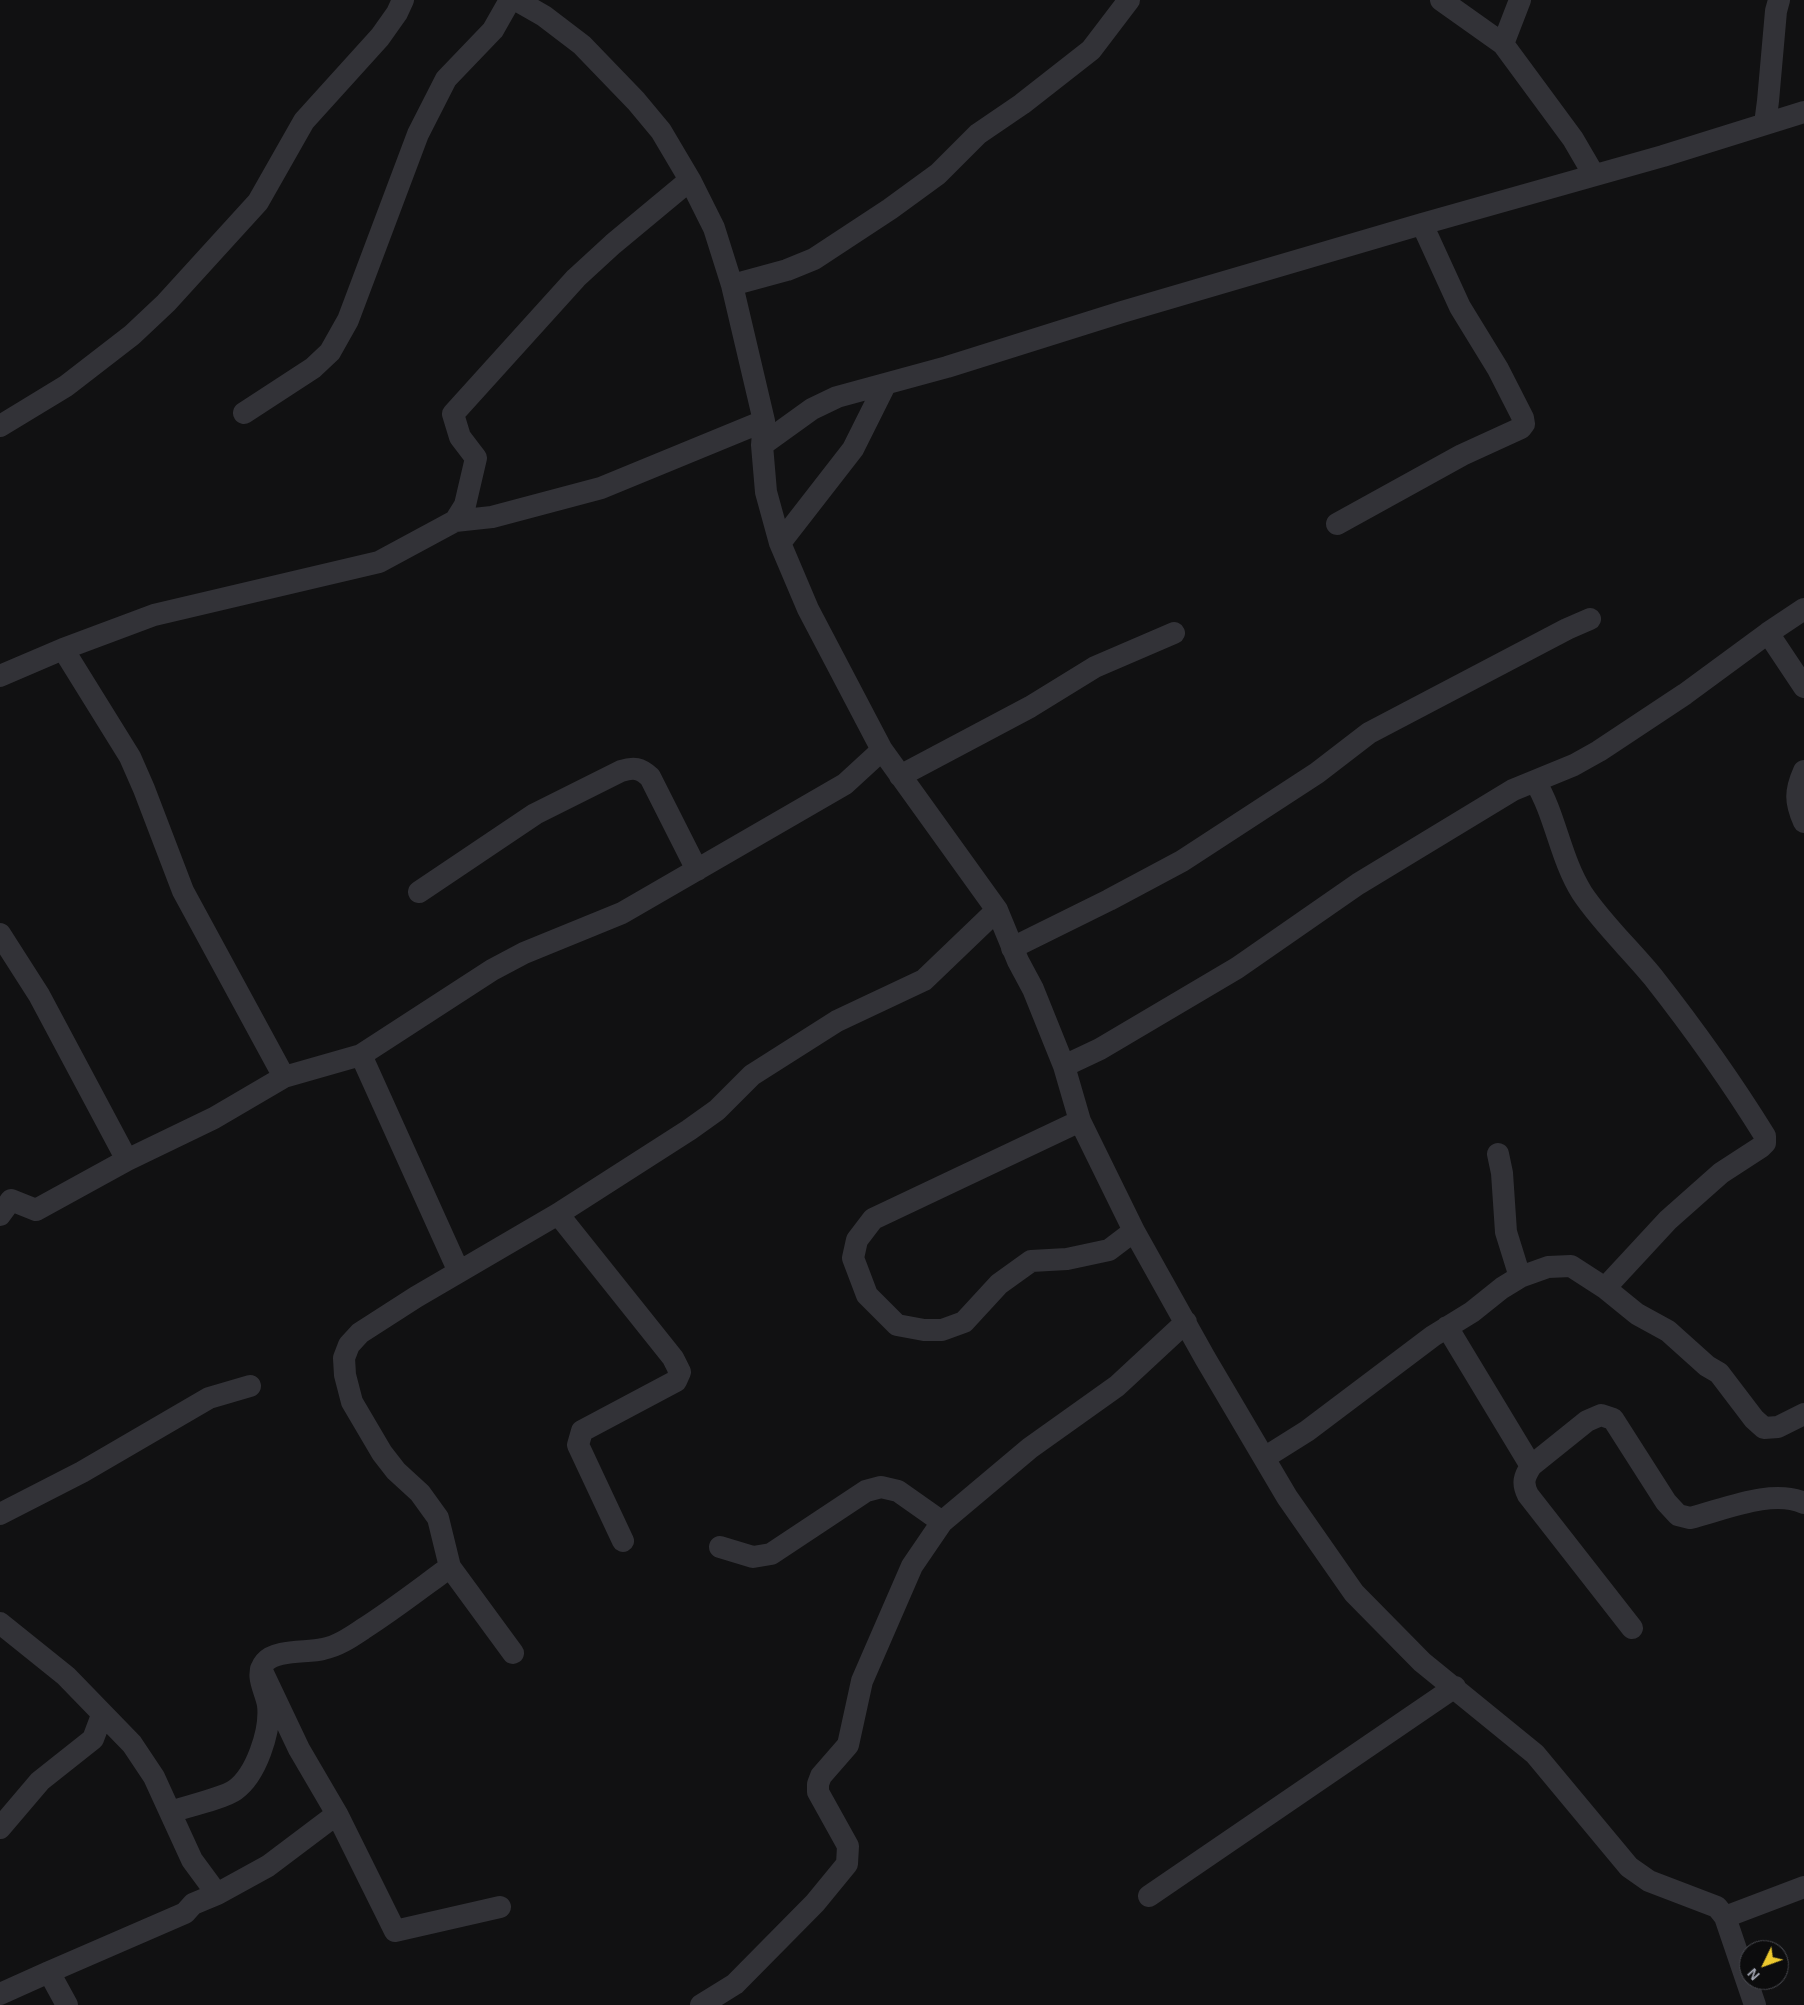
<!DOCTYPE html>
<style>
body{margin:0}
#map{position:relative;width:1804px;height:2005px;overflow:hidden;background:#111112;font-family:Helvetica,sans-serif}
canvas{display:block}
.north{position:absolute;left:1739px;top:1940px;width:50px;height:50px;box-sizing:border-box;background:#0c0c0d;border:1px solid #48494f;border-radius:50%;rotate:228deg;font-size:14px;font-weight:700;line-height:20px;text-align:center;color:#a2a5b2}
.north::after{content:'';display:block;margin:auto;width:18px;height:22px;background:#ecc82e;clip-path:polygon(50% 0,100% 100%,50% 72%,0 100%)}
</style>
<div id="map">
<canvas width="1804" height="2005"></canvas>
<div class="north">N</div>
</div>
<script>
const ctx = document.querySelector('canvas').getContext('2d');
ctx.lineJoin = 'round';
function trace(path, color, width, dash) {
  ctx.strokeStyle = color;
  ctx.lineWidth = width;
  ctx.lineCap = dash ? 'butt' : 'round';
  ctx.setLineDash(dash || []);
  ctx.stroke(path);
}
const street = new Path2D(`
 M516,0L544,16L582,45L636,101L661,131L690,180L714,228L732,285L764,421L762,445L766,492L780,543L808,609L882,750L997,910L1018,961L1033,989L1064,1066L1080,1121L1134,1231L1205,1358L1287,1497L1354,1593L1422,1662L1535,1754L1629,1867L1649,1881L1717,1907L1725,1917L1755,2005
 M1441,0L1503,44L1573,139L1594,175
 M1503,44L1520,0
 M1765,124L1768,101L1776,11L1779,0
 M732,285L787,270L814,259L890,209L938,174L978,134L1022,104L1091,50L1129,0
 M244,413L313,368L330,352L348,320L418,134L446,79L493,30L510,0
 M0,426L66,386L132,335L166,303L258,202L304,121L380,37L397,13L403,0
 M762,445L812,409L837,397L947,367L1122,312L1422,224L1663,156L1804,112
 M455,521L465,505L476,458L460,437L453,414L576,278L613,244L690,180
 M1337,524L1462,455L1521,428L1524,424L1523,418L1498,369L1460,307L1422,224
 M780,543L853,449L885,385
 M1768,633L1804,687
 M63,649L130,757L144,789L183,891L284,1077
 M0,676L63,649L154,615L379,562L455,521L492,517L601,488L764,421
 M1804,771C1795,791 1795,802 1804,822
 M900,776L1030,707L1095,667L1174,633
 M1535,781C1556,816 1560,858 1582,893C1602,923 1630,949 1653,977C1693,1028 1731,1081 1765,1136V1143L1761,1147L1721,1173L1668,1220L1605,1288
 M419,892L535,814L621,771C634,767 640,768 650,777L697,870
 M0,934L39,995L127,1160
 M1012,948L1109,900L1182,861L1317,773L1369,733L1567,629L1590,619
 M361,1055L459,1272
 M1064,1066L1100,1049L1237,968L1358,884L1513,790L1574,765L1599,751L1685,694L1768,633L1804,609
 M1080,1121L873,1219L857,1240L853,1258L867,1295L897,1325L924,1330H942L964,1322L999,1284L1031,1261L1067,1259L1109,1250L1134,1231
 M1498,1154L1502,1173L1506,1232L1520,1277
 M558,1214L673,1358L680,1372L676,1381L582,1431L578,1445L623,1541
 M0,1215L11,1200L36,1210L127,1160L214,1118L284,1077L361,1055L492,970L524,953L622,913L845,784L882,750
 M1447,1327L1531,1466L1587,1421L1601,1415L1613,1419L1666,1502L1678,1515L1690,1518C1723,1510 1772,1488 1804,1503
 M1264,1458L1307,1431L1433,1336L1472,1312L1502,1288L1520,1277L1548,1267L1571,1266L1605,1288L1637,1314L1668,1331L1707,1366L1719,1373L1754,1419L1764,1428L1778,1427L1804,1414
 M1531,1466C1524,1477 1522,1483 1528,1495L1632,1628
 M0,1514L82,1472L209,1398L250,1386
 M720,1547L753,1557L771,1554L866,1491L881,1487L898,1491L942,1522
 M0,1623L66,1676L132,1744L154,1777L170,1812
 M513,1653L450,1567L438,1518L420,1493L396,1471L382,1453L352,1402L345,1375L344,1358L349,1345L360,1333L416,1297L558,1214L689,1130L717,1110L752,1075L837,1021L924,980L997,910
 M337,1814L395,1931L500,1907
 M0,1828L40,1781L93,1739L102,1715
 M217,1894L192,1860L170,1812C185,1807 224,1798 235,1790C256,1775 271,1731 268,1705C266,1691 254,1675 265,1662C276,1649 308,1653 323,1649C338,1646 351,1637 363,1629C393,1610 421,1588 450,1567
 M1149,1896L1455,1687
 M1725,1917L1804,1887
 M0,1994L49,1972
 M67,2005L49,1972L185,1913L193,1904L217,1894L268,1866L337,1814L299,1749L261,1669
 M701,2005L735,1984L815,1903L847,1864L848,1846L818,1792V1784L821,1776L848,1745L862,1681L912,1566L942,1522L1030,1448L1117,1386L1186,1322`);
trace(street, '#323237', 22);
</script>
